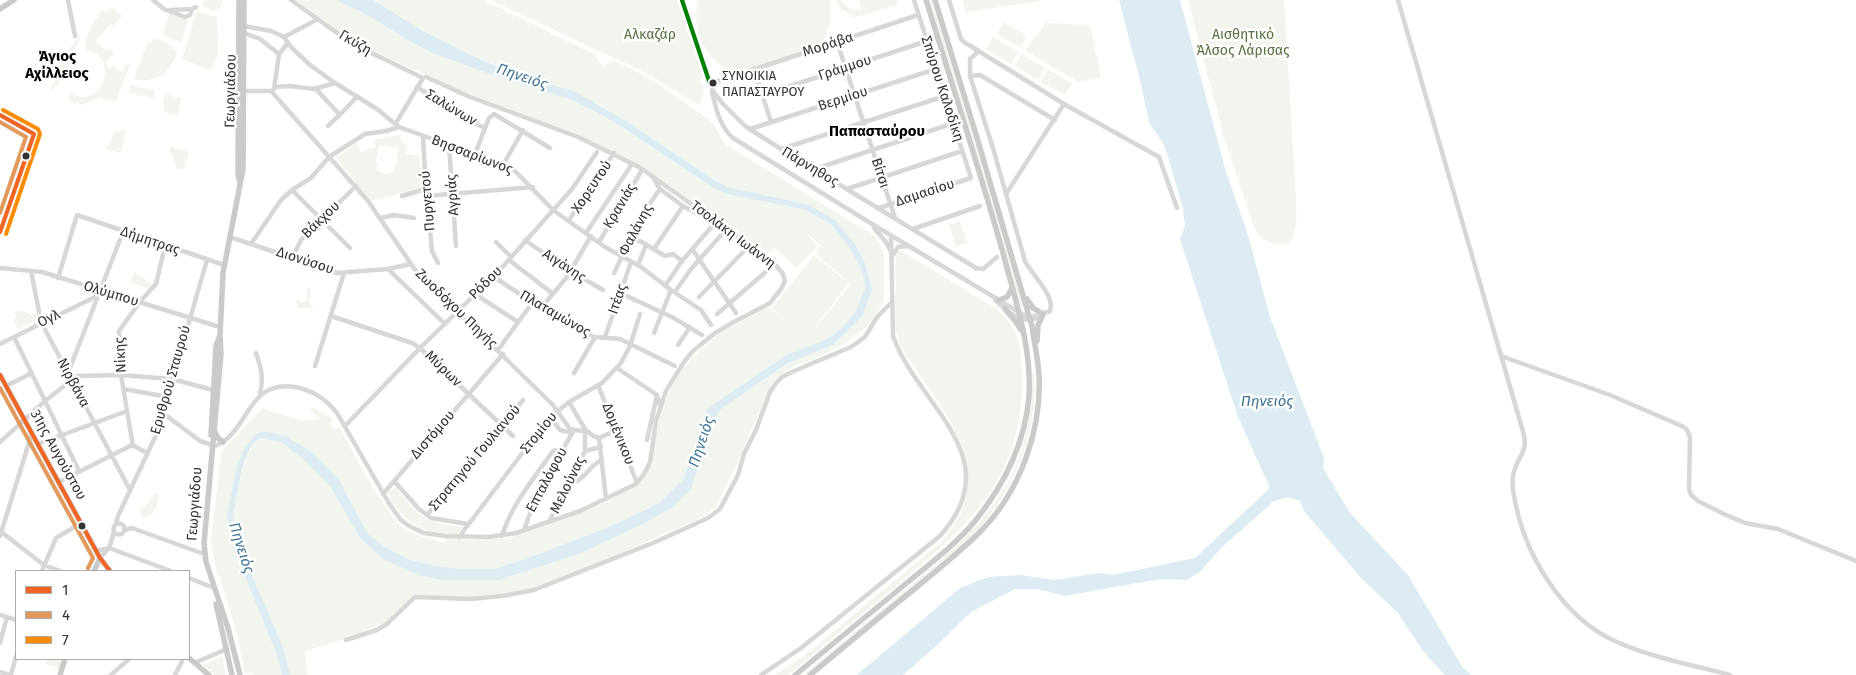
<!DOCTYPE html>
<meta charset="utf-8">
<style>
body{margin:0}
#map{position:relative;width:1856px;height:675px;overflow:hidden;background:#fff;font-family:"Fira Sans",sans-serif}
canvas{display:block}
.legend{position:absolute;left:15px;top:570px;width:175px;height:90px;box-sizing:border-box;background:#fff;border:1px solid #adadad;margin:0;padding:6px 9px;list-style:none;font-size:15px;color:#333}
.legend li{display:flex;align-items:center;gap:10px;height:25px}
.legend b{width:25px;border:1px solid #adadad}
</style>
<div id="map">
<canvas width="1856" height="675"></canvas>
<ul class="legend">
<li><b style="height:6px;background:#f26522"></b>1</li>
<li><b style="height:6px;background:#e1995c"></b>4</li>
<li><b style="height:6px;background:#ff8c00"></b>7</li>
</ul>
</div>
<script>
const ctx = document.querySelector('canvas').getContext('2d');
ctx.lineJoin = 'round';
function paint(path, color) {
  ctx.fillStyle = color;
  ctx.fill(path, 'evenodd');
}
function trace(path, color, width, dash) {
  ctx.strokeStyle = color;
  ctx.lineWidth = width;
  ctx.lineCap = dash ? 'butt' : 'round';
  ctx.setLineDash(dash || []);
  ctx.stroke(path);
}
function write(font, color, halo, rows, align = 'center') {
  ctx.font = font + ' "Fira Sans",sans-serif';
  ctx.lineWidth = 5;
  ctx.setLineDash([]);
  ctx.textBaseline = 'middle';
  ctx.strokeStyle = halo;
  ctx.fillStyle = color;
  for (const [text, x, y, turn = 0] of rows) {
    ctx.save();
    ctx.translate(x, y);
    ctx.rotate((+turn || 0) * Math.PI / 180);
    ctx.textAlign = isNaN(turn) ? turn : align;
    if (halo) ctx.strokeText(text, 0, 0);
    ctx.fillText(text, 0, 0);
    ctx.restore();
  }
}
const green = new Path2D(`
 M204,0H223L221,7L214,11L202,6Z
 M296,0H336L371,17L409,41L437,55L509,81L569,99L596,112L622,127L712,187L727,194L806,210L832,225L849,248L860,266L866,287L855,312L843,327L828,339L786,355L707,409L683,480L659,503L618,523L539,554L495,569H460L431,565L408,559L385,547L368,534L339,480L287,437L254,436L245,449L237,465L227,515L277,655L282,675H253L251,672L245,674L238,637L219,575L217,574L211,542L221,454L225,447L264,407L266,410C282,414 306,425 321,418L310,411L312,407L334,419L330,423L335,430L339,427C354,452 385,517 408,531C419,537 433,540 445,543L446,538L470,540L509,538L560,521V519L604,503L638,485L647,473L660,417L670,391L682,370L696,354L720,333L768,307L791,324L772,308L814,255L849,283L807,337L851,284L816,254L821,246L803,230L818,246L796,268L774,247L780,240L770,252L759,247L646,170L565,130L546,124L463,92L371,50L347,38Z
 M373,0H483L596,55L599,62L605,66L613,60L648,77L710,120C718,128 719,139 728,146L875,236L879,241L884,255V301L867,327L845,343L819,357L798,364L773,380L740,457L715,508L700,518L595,565L532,588L471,599L416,597L390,621L350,637L305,651L307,675H290L283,647L240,547L233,515L242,468L251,448L257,440L262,438L281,442L303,459L330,486L360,538L383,559L499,580L579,554L643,524L674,505L701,460L714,419L721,409L788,363L833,345L862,315L872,289L865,263L855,244L836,221L810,205L728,187L716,181L600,105L475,57L423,31Z
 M491,0H677L703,77L699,81L704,86L700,106L650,75Z
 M698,0H830V24L821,46L736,74C706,61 691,32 698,0Z
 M836,0H841C846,8 853,12 862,10L859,0H897V5L852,18L851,15L841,9Z
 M929,0H932L1018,282L1024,308L1021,307Z
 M963,0H1040L1041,1L965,12Z
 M1188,0H1284L1296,198C1296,215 1300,233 1287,245C1265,243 1260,241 1252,221L1223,134Z
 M112,7L122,16L113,26L110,24L95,41L103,48L113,51V56L110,57L106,62L108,69L116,65L115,69L123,72L125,64L130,65L116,102L100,97L82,105L78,102L74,104L68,99L70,93C102,112 123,57 85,50C86,34 92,23 102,10L106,13Z
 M197,11L217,17L218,55L210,70L182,59Z
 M169,13L188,20L181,42L163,35Z
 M1003,22L1027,36L1021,48L997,34Z
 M1046,23L1090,25L1101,77L1078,82L1025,50Z
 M81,33L77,45L69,54L58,87L55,86L53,90L51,89L61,61Z
 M993,37L1018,52L1011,64L986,49Z
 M154,38C163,42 172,44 177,52C171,73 155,84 134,79L148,41L151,42Z
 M1021,54L1045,68L1038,80L1015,66Z
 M1048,70L1072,83L1065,95L1041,82Z
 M131,86L154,90V99L128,92Z
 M165,93L181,99L178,115L164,112L163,102Z
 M120,129L126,131L121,153L105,149L106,145L109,146L114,132L119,133Z
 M400,135L402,143H405L407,154L419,156L423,188L370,201L336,158L356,144L361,152L375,147L374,140ZM379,145L398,148L396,165H394L393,172L385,174L377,170L378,163L376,162Z
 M170,146L189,152L184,170L176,168L173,156L169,152Z
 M960,221L967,243L956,247L949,225Z
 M899,251L903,252L992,306C1019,325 1022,348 1022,379C1023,480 967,526 896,586C860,616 823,645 788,675H775L804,656L939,544C953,531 963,514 966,495C976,446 940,406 915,368C909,358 901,349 898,338C892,323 895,305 896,289C896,278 893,260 899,251Z
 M134,273H136L152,284L148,289L130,282Z
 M307,288L311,290L309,303L311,306L318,307L298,308L296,300L299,299L300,302H302L307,300Z
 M22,310L31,315L37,313L38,319L17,329L13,320L17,317L14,313Z
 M1034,372C1038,428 1018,481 983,524C960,551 930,573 903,595C871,622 839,648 806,675H803C836,647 869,620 903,592C981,528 1033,482 1032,373Z
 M394,488H396C421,519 422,522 463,527L457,534C434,535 413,528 398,510C393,505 389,500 389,493Z
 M156,493L159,494C158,504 154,520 142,516L139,510L148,503Z
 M223,656L225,675H215L203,665Z
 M47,659L62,660L59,668L45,664Z`);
const water = new Path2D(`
 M336,0H373L423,31L475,57L520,76L574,91L626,121L716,181L728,187L810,205L836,221L855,244L865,263L872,289L863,315L833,345L788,363L721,409L714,419L691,489L674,506L643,524L579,554L499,580H443L418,575L383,559L360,538L330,486L303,459L281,442L262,438L257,440L250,448L242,468L233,515L240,547L283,647L290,675H282L277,655L234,549L227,515L237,465L244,449L254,436L261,432L273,433L287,437L310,451L339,480L368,534L385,547L408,559L431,565L460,569H495L539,554L618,523L659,503L683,480L707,409L786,355L828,339L843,327L855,312L866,287L860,266L849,248L832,225L806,210L727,194L712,187L622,127L596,112L569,99L509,81L437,55L409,41L371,17Z
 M1119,0H1180L1226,172L1248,235L1270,317L1324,458L1323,468L1350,513L1408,575L1463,668L1471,675H1445L1423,651L1398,613L1361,578L1304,511L1300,501L1288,497L1274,501L1221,548L1201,571L1187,580L1160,579L1065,596L1038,589H1015L971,612L936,646L903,675H857L960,588L988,577L1021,575L1055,580L1099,573L1113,575L1195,558L1270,488L1238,417L1180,239L1185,226L1183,208L1165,147L1149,122L1141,84Z`);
const minor = new Path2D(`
 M68,0L75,36
 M153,0L164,9L185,17L190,15L192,9
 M291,0L351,43L423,78L396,123
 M682,0L713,91L723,104L745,126L781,149L976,268L983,269L997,257
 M949,0L961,39L964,42L1064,104L1159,157L1177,208
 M1398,0L1524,435C1527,451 1521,453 1516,466C1512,475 1512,487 1514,496C1524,554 1562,618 1617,642C1653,658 1693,665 1730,675
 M170,10L192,9L196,7
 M244,26L271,31L284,37L291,47L310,65L335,83L377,109L399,127L475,154L515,171L553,210L605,247L641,267L671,290L701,310L711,325
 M244,33L260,39L279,54
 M284,37L318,19
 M837,42L895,218
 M979,51L970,59V76L993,148L1025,261C1031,274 1058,298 1049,312
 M754,69L771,122
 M970,76L980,75L1055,120
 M710,84L918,15
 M275,87L290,86L314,89L335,83
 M417,87L468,120L485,128
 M315,88L339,114
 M274,89L279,54L288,43
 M242,91H271
 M271,91L368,201L416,271L553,405L570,429L582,431L585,429L593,436L599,438L606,499
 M712,92C716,109 720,127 733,138L872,224L1024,315L1031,317L1050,311
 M763,95L927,41
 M0,115L34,134L0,232
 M328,126C338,116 348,108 357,96
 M750,129L936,69
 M423,137L426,189L432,251L438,263
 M449,145L456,246
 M781,149L945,96
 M475,154L489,118L494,114L550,148
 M503,165L523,130
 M815,169L954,123
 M654,179L660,189L683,206
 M847,189L962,151
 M292,190L350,248
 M1006,194L1064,104
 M402,196L426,189
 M427,196L533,187
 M879,208L971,178L914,0
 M381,218L394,215L414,218
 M569,220L614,153
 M874,228L886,242L890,250
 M913,229L980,206
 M586,233L632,164
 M230,237L337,273L388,269L411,264
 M525,240L563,267L603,290
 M630,240L640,241L665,256L673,254L682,261
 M496,242L511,257
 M599,242L642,170
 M251,244L281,200L292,190L311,178L329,157L365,134L386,131L399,127
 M654,249L683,206L696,213L703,212
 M692,249L736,313
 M893,255L898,247L908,246
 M292,258L301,240L356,186
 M509,260L552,293
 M638,265L646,245
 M0,268L42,272L220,327
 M388,269L445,324
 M31,271L41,322L130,490
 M614,273L644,212L660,189
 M494,277L541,308L585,333L595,337L620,339L675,366
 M58,278L77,215L224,265
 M665,286L682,261L713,225
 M675,292L691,269L722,234
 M620,293L672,317L702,335
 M475,294L518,322
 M699,297L750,245
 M995,300C1011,314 1021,326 1043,316
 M541,308L567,277L591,236
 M717,314L768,270
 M331,316L412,343L420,348L513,436
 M654,333L671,290
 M14,337L79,471
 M605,337L631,262
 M0,344L99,295
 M678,345L690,327
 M498,350L532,303
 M256,353C261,367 264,379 260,393
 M1501,356L1610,395L1684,427L1687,430L1690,437L1689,489L1691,495L1698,501L1724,514L1745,523L1778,529L1856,561
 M315,366L344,273
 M617,368L657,395L660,406
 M68,373L123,232
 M574,373L595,337
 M598,385L637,483
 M6,386L32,373
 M124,389L168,397
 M163,413L200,441L215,446C251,431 245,380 295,387C312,390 326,399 337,413L390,505L401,520L409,526L424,533L445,536L489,537L516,533L580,511L636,484L644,474L650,462L656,421L666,391L684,362L693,351L715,333L732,323L770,303L781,289L785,281L783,274L773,262L639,167L578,137L470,97L426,77
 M550,417L560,430L572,433
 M345,426L420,348L497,273L572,189L597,152
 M599,438L617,430
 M647,440L657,395
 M0,442L45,401L77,376L121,375L172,379L213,390
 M38,444L127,411
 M133,446L121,375L119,331L139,303L156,284L165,246
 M585,451L601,447
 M394,481L419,509L431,518L468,524
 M59,482L130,446H134L147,453
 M575,482C588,476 589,465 602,460
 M383,494L503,354
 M427,515L523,400
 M550,520L585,451V429L569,402
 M113.5 529a5.5 5.5 0 1 1 11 0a5.5 5.5 0 1 1-11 0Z
 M116,524L118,516L157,433L207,260
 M124,530L132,528L204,554
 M524,530L537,494L574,430
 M0,531L44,565L60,571
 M0,536L32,433
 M502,536C511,505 535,477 553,451L558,450L561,452
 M459,537L548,419L569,402L602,383L621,363L630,346L640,314
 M109,548L171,571
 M96,551L109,548
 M100,558L109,548L114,532
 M42,571L56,538L81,523
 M189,578L214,588
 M0,615L16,620
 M346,640L377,630L387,624L415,597L471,599L502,596L534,590L653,543L708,518L720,509L738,475L744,454L756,430L770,392L776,383L782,377L794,371L851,347L865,337L877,317L891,303
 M0,643L7,617
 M194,663L227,649
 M0,672L9,675
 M11,675L16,656
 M111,675L129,659
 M175,675L183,659
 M761,675L801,648L940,536C1011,457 917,405 893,336L891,236`);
const major = new Path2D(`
 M239,0L238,172L239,180
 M0,9L14,0
 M1027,299L1033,308L1043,314
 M999,300L1007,297L1012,288
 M1005,309L1016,322L1021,330
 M1037,341L1038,325L1042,317
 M0,375L100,558L110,571
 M215,432L218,438L223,442
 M211,435L216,346L220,335
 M94,571L100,558
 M216,604L232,675
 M189,658L209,675
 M60,675L65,659
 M240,675L228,628L206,562L204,543L221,354L220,335L223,273L243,169L244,0
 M795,675C833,644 870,613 908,582C931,563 956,544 975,521C1005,484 1025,444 1029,396C1032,347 1015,300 1003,253C979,168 952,84 926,0
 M810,675C846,645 882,615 918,586C940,568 962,550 981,531C1020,491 1042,430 1039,375C1038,358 1034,342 1032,326L978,141L935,0`);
const bus1 = new Path2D(`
 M0,115L34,134L0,232
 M0,375L100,558L110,571`);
const bus2 = new Path2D(`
 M0,122L26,137L0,213
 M0,388L93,558L88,568`);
const bus3 = new Path2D(`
 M3,110L38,129L40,134L6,234`);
const bus4 = new Path2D(`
 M682,0L710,84L716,81`);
const markers = [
 [713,83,4.5,"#333"],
 [26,156,4.5,"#333"],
 [82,526,4.5,"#333"]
];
const busNames = [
 ["ΣΥΝΟΙΚΙΑ",722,76],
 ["ΠΑΠΑΣΤΑΥΡΟΥ",722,92]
];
const parkNames = [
 ["Αλκαζάρ",650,35],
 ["Αισθητικό",1243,35],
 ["Άλσος Λάρισας",1243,51]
];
const streetNames = [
 ["Γκύζη",355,43,31],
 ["Μοράβα",828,45,-18],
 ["Γράμμου",845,68,-18],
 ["Σπύρου Καλοδίκη",942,89,72],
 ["Γεωργιάδου",231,91,-89],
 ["Βερμίου",843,99,-18],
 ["Σαλώνων",451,108,31],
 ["Βησσαρίωνος",472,155,21],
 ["Πάρνηθος",810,167,31],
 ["Βίτσι",880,173,72],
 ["Χορευτού",592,187,-56],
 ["Δαμασίου",925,193,-18],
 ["Αγριάς",453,195,-94],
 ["Πυργετού",428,201,-95],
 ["Κρανιάς",620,206,-59],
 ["Βάκχου",321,220,-44],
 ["Φαλάνης",636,230,-62],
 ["Τσολάκη Ιωάννη",733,235,37],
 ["Δήμητρας",150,241,19],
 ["Διονύσου",305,261,18],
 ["Αιγάνης",564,266,33],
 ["Ρόδου",486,283,-45],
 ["Ολύμπου",111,294,17],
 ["Ιτέας",618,299,-71],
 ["Ζωοδόχου Πηγής",456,309,44],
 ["Πλαταμώνος",555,314,30],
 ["Ογλ",49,319,-26],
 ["Νίκης",121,355,-93],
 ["Μύρων",443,369,44],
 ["Ερυθρού Σταυρού",171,380,-74],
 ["Νιρβάνα",73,383,62],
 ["Στομίου",539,433,-51],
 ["Δομένικου",618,434,68],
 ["Διστόμου",433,435,-49],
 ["31ης Αυγούστου",58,455,61],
 ["Στρατηγού Γουλιανού",475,458,-50],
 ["Επταλόφου",547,480,-62],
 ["Μελούνας",568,485,-64],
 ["Γεωργιάδου",195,504,-86]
];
const neighbourhoodNames = [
 ["Άγιος",57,57],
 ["Αχίλλειος",57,74],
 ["Παπασταύρου",877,132]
];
const waterNames = [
 ["Πηνειός",522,77,19],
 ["Πηνειός",1267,402],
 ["Πηνειός",702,442,-72],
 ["Πηνειός",241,548,72]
];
paint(green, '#f1f5ed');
paint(water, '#ddebf3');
trace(minor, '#d7d7d7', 4.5);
trace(major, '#cacaca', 5.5);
trace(bus1, '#f26522', 4);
trace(bus2, '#e1995c', 4);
trace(bus3, '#ff8c00', 4);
trace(bus4, '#008000', 4);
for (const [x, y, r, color] of markers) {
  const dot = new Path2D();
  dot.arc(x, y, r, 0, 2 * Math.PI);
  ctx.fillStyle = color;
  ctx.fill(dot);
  trace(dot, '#fff', 2);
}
write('13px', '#333', '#fff', busNames, 'left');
write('14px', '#56703f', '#fff', parkNames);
write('14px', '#333', '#fff', streetNames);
write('bold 15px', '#000', '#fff', neighbourhoodNames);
write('italic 15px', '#3f7597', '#fff', waterNames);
</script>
